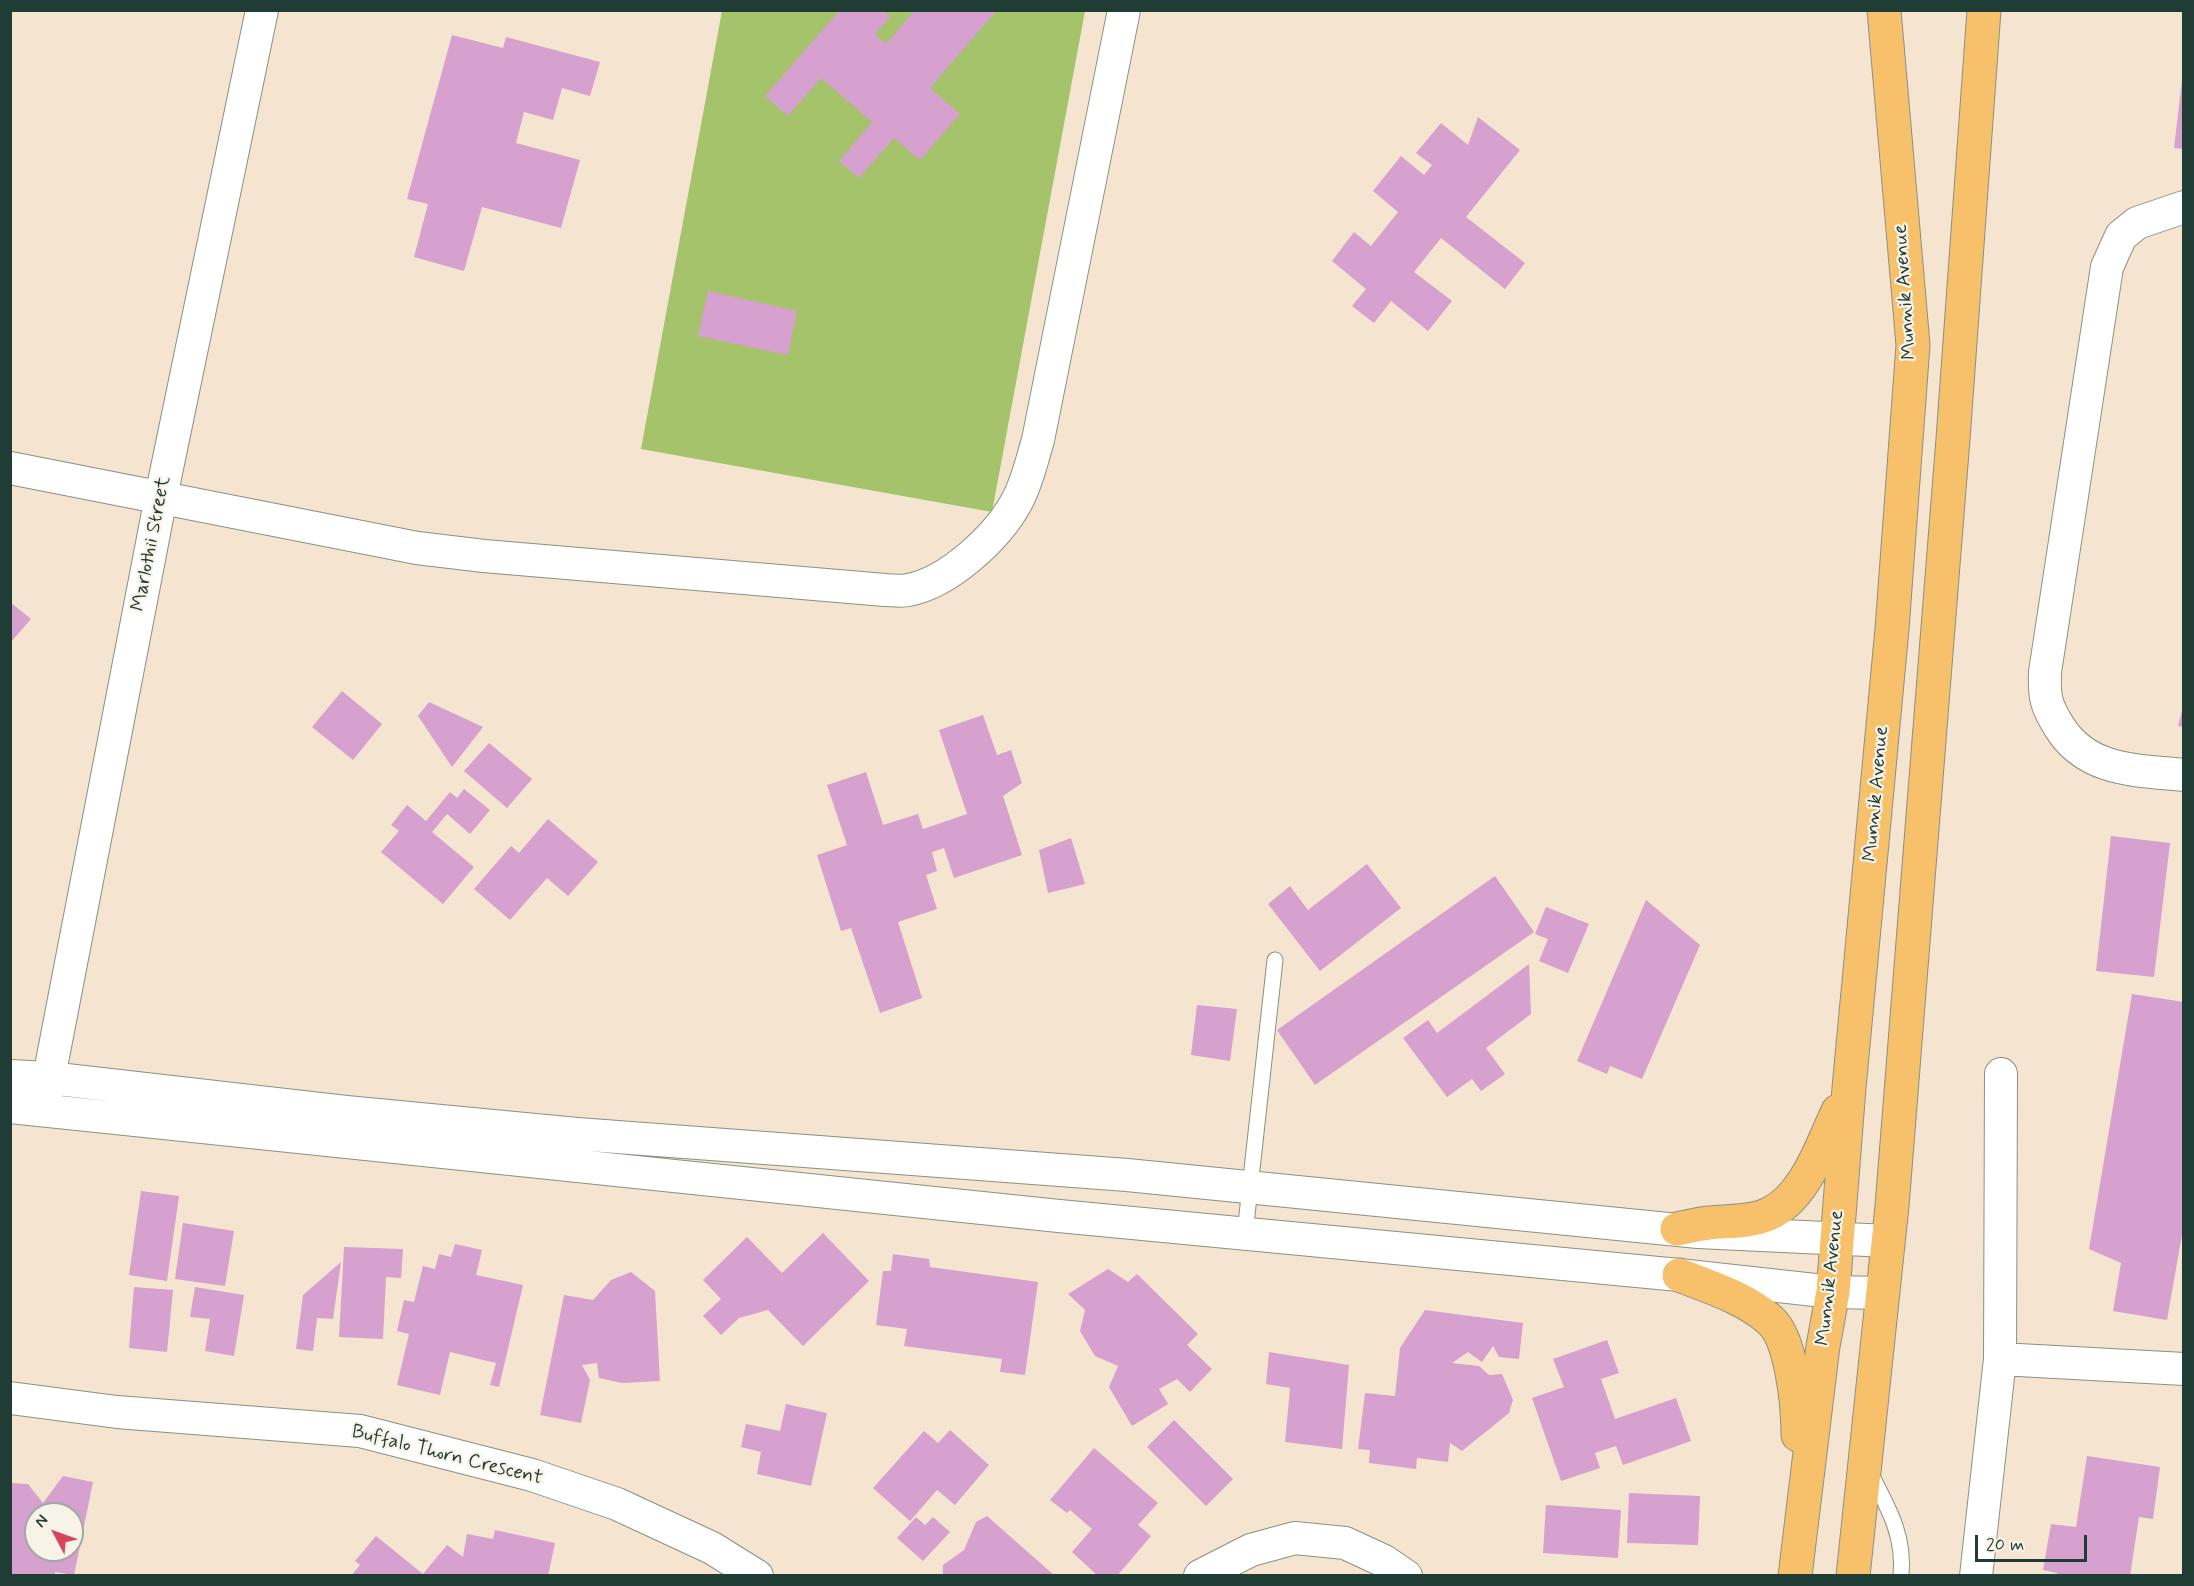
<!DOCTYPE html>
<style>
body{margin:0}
#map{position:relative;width:2194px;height:1586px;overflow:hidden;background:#f5e5d0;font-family:Mynerve,sans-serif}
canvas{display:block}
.frame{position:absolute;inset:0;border:12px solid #1f3d34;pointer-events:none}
.north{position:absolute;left:24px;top:1502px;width:60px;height:60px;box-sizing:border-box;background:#f7f3e8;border:2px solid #a1aaa0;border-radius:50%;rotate:311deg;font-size:16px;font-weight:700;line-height:24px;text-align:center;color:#1f3d34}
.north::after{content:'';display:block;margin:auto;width:21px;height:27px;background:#d1495b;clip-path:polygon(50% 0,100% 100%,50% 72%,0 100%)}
.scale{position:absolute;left:1975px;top:1535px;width:112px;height:27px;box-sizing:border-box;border:3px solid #1f3d34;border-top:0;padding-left:8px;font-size:18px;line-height:21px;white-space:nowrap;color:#1f3d34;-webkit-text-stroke:4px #f7f3e8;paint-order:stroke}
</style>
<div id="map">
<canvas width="2194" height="1586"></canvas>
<div class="frame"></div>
<div class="north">N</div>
<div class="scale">20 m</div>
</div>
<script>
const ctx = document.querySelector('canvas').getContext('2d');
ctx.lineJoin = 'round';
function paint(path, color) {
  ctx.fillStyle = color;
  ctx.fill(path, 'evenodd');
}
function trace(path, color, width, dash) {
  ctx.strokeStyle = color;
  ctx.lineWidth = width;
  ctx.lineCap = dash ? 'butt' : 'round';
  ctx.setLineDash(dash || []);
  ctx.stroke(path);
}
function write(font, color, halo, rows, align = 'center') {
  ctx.font = font + ' Mynerve,sans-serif';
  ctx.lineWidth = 4.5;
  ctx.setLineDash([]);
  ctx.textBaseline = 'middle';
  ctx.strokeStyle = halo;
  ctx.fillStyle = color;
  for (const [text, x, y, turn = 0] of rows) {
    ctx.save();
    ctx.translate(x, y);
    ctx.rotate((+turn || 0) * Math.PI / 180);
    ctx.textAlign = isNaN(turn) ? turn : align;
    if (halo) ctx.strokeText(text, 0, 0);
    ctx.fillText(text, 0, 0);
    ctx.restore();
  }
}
const green = new Path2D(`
 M722,11H1085L992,512L641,449Z`);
const building = new Path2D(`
 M840,10H883L890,17L875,34L886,44L915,10H997L930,88L960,114L920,160L894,138L859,178L839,161L872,122L821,78L788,116L765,96Z
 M452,35L503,48L506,37L600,62L590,96L562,88L553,120L524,112L516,143L580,160L561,228L482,207L464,271L414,257L428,204L407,199Z
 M2182,80H2184V149L2174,148Z
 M1478,117L1520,150L1466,217L1525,263L1505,289L1441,238L1414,272L1452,301L1428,331L1391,301L1374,323L1352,306L1366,289L1332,261L1354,232L1371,246L1398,212L1373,191L1401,156L1424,175L1432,165L1416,153L1441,123L1468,145Z
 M708,291L797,311L788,355L698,336Z
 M10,602L31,619L10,643Z
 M342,691L382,724L353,760L312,727Z
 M429,702L483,727L452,767L418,716Z
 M2183,707H2184V727L2178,726Z
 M983,715L997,755L1011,750L1022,783L1003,796L1022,855L954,878L944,848L932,852L937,871L926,875L937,909L898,922L922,998L880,1013L851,928L841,931L817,855L847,845L827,785L866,772L883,825L918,814L923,829L967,814L939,730Z
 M489,743L532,779L507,808L464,771Z
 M464,789L490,810L470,834L447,814L432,832L474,867L443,904L381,852L399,831L391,825L407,805L426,821L450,792L457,798Z
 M548,819L598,862L568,896L547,878L510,920L474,889L511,846L519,853Z
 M2111,836L2170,843L2154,977L2096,971Z
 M1071,838L1085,884L1048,893L1039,850Z
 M1367,864L1401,908L1320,971L1268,904L1290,886L1308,910Z
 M1495,876L1534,932L1315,1085L1277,1030Z
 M1646,900L1700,945L1642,1079L1610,1066L1607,1074L1577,1061Z
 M1546,907L1589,924L1568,973L1539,961L1548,939L1535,934Z
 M1529,964L1531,1014L1486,1048L1505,1074L1481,1091L1472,1079L1447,1097L1403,1038L1428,1020L1437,1033Z
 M2132,994L2184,1002V1223L2167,1320L2113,1311L2121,1263L2089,1249Z
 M1197,1005L1237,1009L1230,1061L1191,1055Z
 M141,1191L179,1196L167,1281L129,1275Z
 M183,1223L234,1231L225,1286L175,1279Z
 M823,1233L869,1281L803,1346L768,1310L739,1318L721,1335L703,1316L721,1299L703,1280L747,1237L782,1273Z
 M455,1244L482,1250L476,1275L523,1285L499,1387L490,1385L496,1363L450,1352L440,1395L397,1385L409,1334L397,1331L404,1300L414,1302L423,1266L435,1269L439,1254L451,1257Z
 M344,1247L403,1249L401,1278L386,1277L383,1339L339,1337Z
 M893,1254L929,1259L930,1267L1038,1282L1025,1375L1000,1372L1002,1359L904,1346L907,1329L876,1325L883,1271H891Z
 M341,1262L333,1319L317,1318L313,1351L296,1349L303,1295Z
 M1108,1269L1128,1282L1137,1274L1198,1334L1187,1345L1212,1369L1190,1392L1177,1379L1159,1389L1168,1404L1132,1426L1109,1387L1118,1366L1095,1356L1080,1331L1085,1310L1068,1294Z
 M631,1272L655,1291L660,1381L622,1383L599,1378L597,1363L582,1365L590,1380L581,1423L540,1415L564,1295L593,1300L611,1280Z
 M134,1287L173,1290L167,1352L129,1348Z
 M195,1287L244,1295L234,1356L205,1351L210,1319L190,1317Z
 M1425,1310L1523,1323L1519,1359L1499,1357L1493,1346L1482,1362L1468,1352L1452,1363L1479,1366L1489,1375L1502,1374L1513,1400L1509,1413L1462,1451L1450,1443L1448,1462L1417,1458L1416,1469L1369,1463L1370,1450L1358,1449L1365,1393L1395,1396L1400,1348Z
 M1607,1340L1619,1373L1601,1379L1615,1419L1676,1398L1691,1441L1623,1465L1616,1446L1595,1453L1600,1468L1561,1481L1532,1398L1564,1387L1553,1359Z
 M1269,1352L1349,1365L1342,1449L1285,1442L1290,1388L1266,1384Z
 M786,1404L827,1413L811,1486L757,1474L761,1452L741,1447L746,1424L780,1431Z
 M1174,1420L1233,1479L1206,1506L1147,1447Z
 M950,1430L989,1465L955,1505L937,1490L910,1521L873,1488L924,1431L938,1443Z
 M1094,1448L1158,1503L1138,1525L1151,1536L1117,1576H1098L1072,1552L1092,1529L1070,1510L1067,1513L1050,1500Z
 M2087,1456L2160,1467L2153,1519L2139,1517L2130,1576H2056L2057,1573L2043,1570L2051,1524L2076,1527Z
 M63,1476L93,1482L74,1575L55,1572V1576H10V1483L28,1484L43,1503ZM36,1514H72V1550H36Z
 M1629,1493L1700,1496L1698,1545L1627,1543Z
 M1546,1505L1621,1510L1618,1558L1543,1553Z
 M987,1516L1055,1576H943V1565L964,1550L976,1522Z
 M916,1517L925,1525L933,1517L950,1532L923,1561L897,1538Z
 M495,1530L555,1543L548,1576H351L360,1565L355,1561L376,1536L423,1574L447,1545L463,1557L467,1534L493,1539Z`);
const lane = new Path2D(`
 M1245,1233L1275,960
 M1869,1471C1887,1506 1905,1534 1901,1576`);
const street = new Path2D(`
 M2184,207L2137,223L2121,236L2107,267L2045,672C2044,698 2046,706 2060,728C2088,772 2137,770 2184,775
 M10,468L417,548L484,556L885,590C892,590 901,592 908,590C948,583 998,537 1017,501C1027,483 1032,460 1038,440L1124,10
 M10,1076L49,1078L346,1112L577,1134L1127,1175L1698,1232L1888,1241
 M45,1098L161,497L262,10
 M10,1107L1059,1216L1679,1275L1833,1292L1883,1293
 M2000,1359L2184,1369
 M10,1398L117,1412L360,1431L532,1475L617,1504L712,1548L757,1576
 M1200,1576L1251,1550L1295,1538L1345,1543L1384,1561L1406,1576
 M1976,1576L2000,1359L2001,1074`);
const primary = new Path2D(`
 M1677,1229C1688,1227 1698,1224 1709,1223C1729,1221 1751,1222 1769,1214C1806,1197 1822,1144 1838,1111
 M1679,1275C1710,1287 1745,1298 1770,1320C1792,1339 1798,1407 1798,1435
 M1795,1576L1823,1346L1833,1292L1849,1088L1892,629L1913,345L1884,10
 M1853,1576L1892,1206L1953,439L1984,10`);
const streetNames = [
 ["Munnik Avenue",1906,292,-94],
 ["Marlothii Street",152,544,-79],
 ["Munnik Avenue",1877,794,-85],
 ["Munnik Avenue",1831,1278,-84],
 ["Buffalo Thorn Crescent",447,1456,14]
];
paint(green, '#a4c36b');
paint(building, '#d6a0cf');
trace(lane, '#8a9182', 17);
trace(street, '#8a9182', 34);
trace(primary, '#8a9182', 35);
trace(lane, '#fff', 15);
trace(street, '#fff', 32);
trace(primary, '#f7c06b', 33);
write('20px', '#1f3d34', '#f7f3e8', streetNames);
</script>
